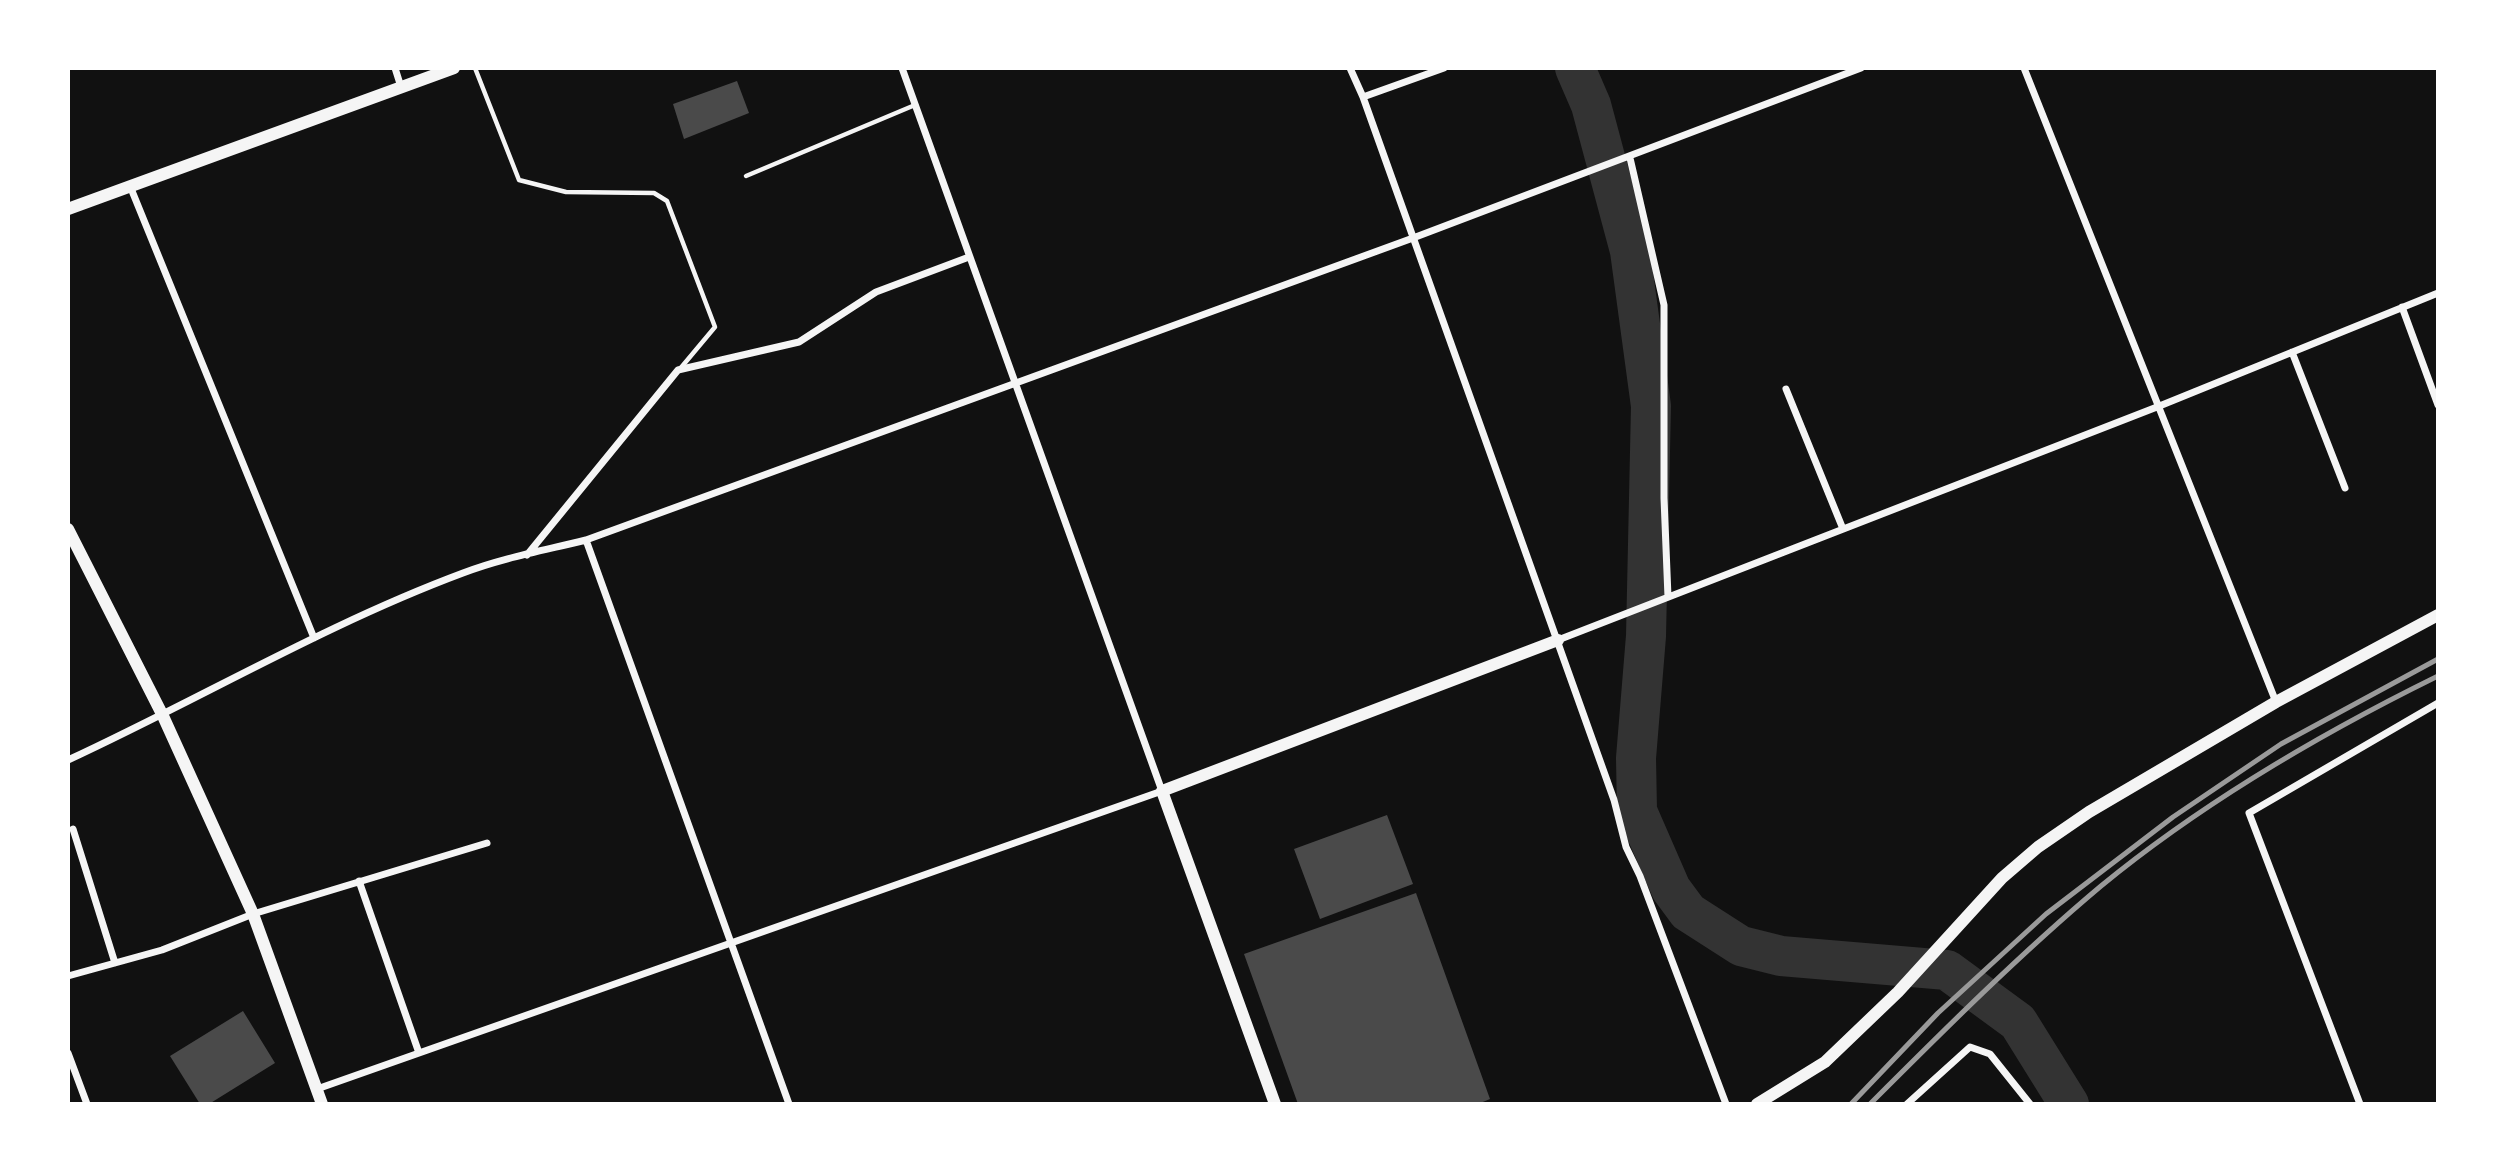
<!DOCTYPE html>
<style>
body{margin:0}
#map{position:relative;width:2506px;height:1172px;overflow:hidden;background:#111;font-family:Helvetica,sans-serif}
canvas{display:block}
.frame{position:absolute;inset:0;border:70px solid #fff;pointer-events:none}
</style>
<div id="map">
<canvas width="2506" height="1172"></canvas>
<div class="frame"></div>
</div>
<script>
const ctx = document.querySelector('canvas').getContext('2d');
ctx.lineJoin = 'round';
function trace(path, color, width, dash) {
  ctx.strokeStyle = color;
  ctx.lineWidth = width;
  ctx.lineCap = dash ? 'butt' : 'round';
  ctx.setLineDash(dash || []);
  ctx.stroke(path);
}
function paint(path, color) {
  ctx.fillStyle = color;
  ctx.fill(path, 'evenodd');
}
const river = new Path2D(`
 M1575,68L1591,105L1630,251L1651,406L1646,636L1636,758L1637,811L1671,889L1688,912L1741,946L1781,956L1947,970L2018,1022L2069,1104`);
const building = new Path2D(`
 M737,81L749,113L684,139L673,104Z
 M1387,815L1413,884L1320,919L1294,849Z
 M1416,893L1490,1099L1478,1104H1298L1244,954Z
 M243,1011L275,1063L209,1104H200L170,1056Z`);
const service = new Path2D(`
 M475,68L519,180L566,192L654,193L667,201L715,327L679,370
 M746,176L915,105`);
const minor = new Path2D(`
 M395,68L401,87
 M1350,68L1363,97L1614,800L1626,847L1640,876L1726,1104
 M2024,68L2276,702
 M1363,97L1444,68
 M1630,158L1664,305V498L1668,597
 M130,186L314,638
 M2402,307L2438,405
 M2292,352L2345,488
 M1786,389L1843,529
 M586,540L789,1104
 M527,555L678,370L799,342L876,292L969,257
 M1558,640L2157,407L2438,293
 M68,760C200,699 326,624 463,573C502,558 546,550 586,540L1413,238L1861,68
 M73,829L115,963
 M359,881L419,1053
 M68,976L162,950L253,914L487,843
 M68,1053L87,1104
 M317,1089L1162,791L902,68
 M1907,1104L1970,1047L1990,1054L2030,1104
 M2360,1104L2249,813L2438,703`);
const tertiary = new Path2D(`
 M68,209L454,68
 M68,529L163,716L253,914L322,1104
 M1275,1104L1162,791L1558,640
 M1757,1104L1825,1062L1898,992L2002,878L2038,847L2089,812L2276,702L2438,615`);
const rail = new Path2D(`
 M1851,1104L1938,1013L2046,914L2173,817L2281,744L2438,659
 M1870,1104C1945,1029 2020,954 2101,886C2201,804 2322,733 2438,676`);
trace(river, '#333', 40);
paint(building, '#4a4a4a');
trace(service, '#f5f5f5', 4.5);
trace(minor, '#f5f5f5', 7);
trace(tertiary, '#f5f5f5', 12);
trace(rail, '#9a9a9a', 5);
</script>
